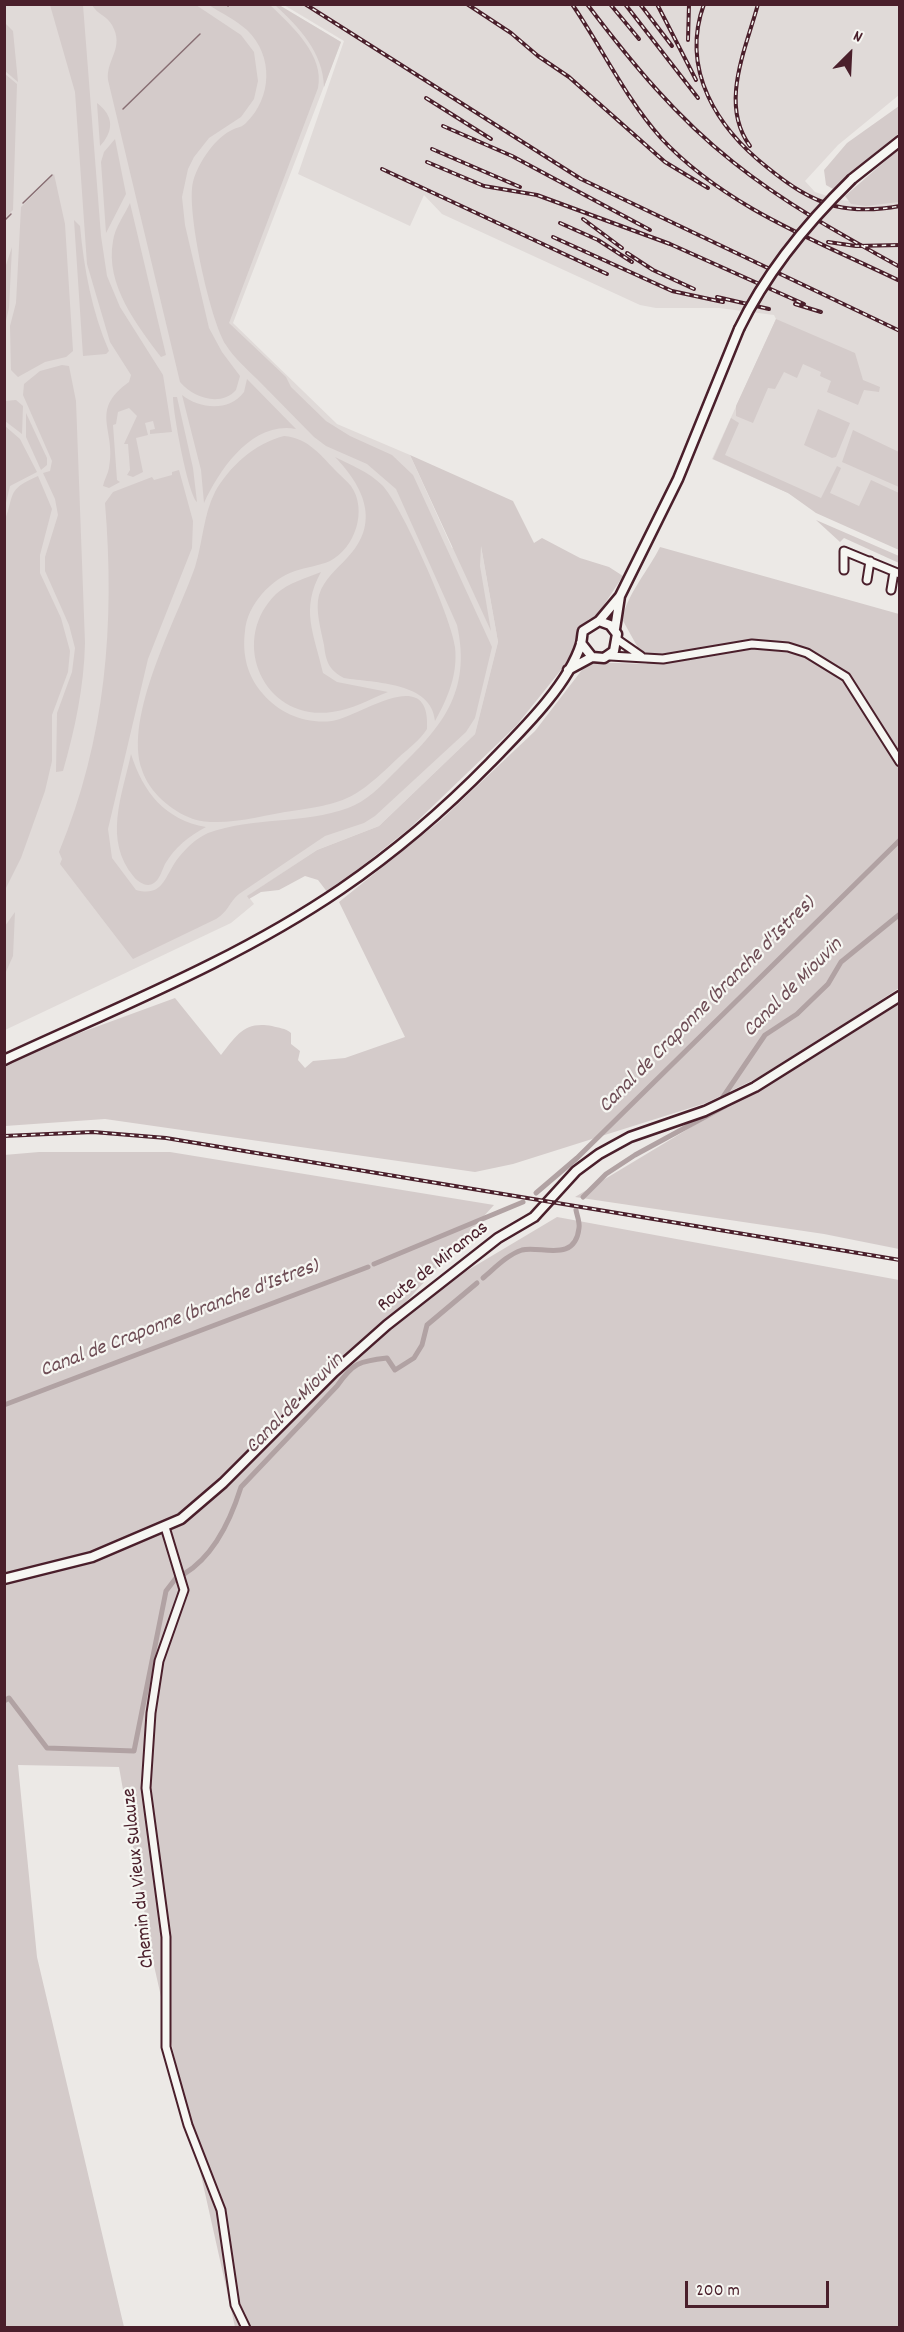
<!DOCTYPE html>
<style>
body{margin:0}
#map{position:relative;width:904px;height:2332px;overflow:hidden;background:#ece9e6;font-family:Dekko,sans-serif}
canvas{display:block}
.frame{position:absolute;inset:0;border:6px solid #4a1f2b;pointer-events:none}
.north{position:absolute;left:820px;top:24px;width:60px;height:60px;-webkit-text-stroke:4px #f6f6f2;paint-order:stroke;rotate:24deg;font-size:16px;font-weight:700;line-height:24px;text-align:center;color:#4a1f2b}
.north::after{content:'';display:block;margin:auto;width:21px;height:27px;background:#4a1f2b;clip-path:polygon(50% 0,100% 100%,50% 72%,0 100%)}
.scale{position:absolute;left:685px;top:2281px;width:144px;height:27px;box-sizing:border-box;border:3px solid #4a1f2b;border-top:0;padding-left:8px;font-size:18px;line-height:21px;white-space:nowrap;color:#4a1f2b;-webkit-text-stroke:4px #f6f6f2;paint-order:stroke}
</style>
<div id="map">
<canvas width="904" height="2332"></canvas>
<div class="frame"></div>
<div class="north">N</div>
<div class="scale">200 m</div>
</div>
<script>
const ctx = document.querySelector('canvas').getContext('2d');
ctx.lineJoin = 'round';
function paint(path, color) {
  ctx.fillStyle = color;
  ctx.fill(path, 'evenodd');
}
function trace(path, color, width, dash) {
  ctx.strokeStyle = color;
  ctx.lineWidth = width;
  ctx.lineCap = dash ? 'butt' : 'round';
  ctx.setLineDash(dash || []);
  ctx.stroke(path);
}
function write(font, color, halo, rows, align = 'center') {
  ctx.font = font + ' Dekko,sans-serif';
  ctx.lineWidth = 4.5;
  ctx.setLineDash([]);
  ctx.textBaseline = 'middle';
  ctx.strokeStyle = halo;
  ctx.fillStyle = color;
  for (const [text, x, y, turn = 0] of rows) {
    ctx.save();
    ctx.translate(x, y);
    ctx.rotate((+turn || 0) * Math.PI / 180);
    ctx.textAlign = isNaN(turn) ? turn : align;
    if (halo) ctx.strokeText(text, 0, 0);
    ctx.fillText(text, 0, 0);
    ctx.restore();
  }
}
const built = new Path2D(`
 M5,5H279L341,42L233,323L337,424L410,455L452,548L479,535L498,642L475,734L379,826L317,850L248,896L254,904L231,923L5,1030Z
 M284,5H899V95L838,145L805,181L815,192L840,200L861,202L899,197V543L712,459L776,319L774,315L719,308H656L640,305L442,214L424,195L410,226L298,174L344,41Z`);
const green = new Path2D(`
 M50,5H83L101,236L107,276L120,307L163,375L172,432L150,434V430L155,429L153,421L145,423L148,435L136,438L143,472L133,477L127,475L130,470L128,444H124L137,416L129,408L118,412L116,424L113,425L117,480L120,482L109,488L103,486C104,480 108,474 109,468C117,430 88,411 129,382L131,375L110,342L87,264L75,92Z
 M92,5H196L241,35L254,52L258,81L254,99L241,117L209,138L194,157L188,169L182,197L185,225L209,328L222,352L240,376L236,390C221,407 193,398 180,382L108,80C106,59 125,48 112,25C107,16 97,14 92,5Z
 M209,5L271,6C292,26 325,56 318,88L229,323L286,377L291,387L326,421L350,436L392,455L413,475L492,647L475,718L466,732L375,816L364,823L325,836L239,894C229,902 229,911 216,919L133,959L60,864L62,859L59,852C106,739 115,624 105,503L113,492L152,477L154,480L172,475V472L179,470L193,521L192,548L148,659L108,829L112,858L136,890C162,897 164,879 176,861C185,849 195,839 208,833C253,817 304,824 348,808C367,801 381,786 395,772C441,728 472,693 457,625L396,489L367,464L326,446L314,437C295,418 276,398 257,379C246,368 234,358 226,345C210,320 186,210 193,182C198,163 215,137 234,129C239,127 242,127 246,123C272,98 274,56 247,30C236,20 221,13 209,5Z
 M275,5H279L341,42L324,87C323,52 299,27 275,5Z
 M4,22L13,31L18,82L5,71Z
 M5,74L17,84L13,210L5,218Z
 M97,103C114,116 114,131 100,146Z
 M899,106V133L833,189L826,185L824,170L847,143Z
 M115,139L126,194L106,233L101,162L104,152Z
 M899,149V202L866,206L851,204L845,196Z
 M54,174L65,224L73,351L66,357L45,362L18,377L11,370L10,326L16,303L21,207Z
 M130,203L166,355L161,357C137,325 105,285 113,241C115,227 124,216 130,203Z
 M74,220L80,226C84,269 92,312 109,351L106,354L83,356Z
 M12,247L9,308L5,325V268Z
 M776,319L855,353L863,380L880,387L879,392L864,390L858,405L827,392L831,381L820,376L821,372L803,364L797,378L784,372L775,389L768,388L753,423L736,416V406Z
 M62,365L69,366L76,401L85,643C84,687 75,729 63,771L56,772L57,713L72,672L75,648L69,625L45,571V557L58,515L55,499L43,473L50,471L52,461L23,395L24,384L40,371Z
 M247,379L296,429C252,421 220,469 204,503L201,470L182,395C200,409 229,412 244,392Z
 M173,397H177L193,468L197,502C188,494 173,413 173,397Z
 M5,401L16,400L23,406L22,434L5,421Z
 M818,409L850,423L836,457L832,458L804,445Z
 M26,413L47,458V465L41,470L26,437Z
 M731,418L739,423L725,455L821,498L837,466L841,468L830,493L859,506L871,480L899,493V550L816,513L788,493L713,459Z
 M5,426L20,439L37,472L10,486L5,507Z
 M853,430L899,452V487L842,462Z
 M284,436C309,438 321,456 338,473C342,477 347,481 351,486C368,510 355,548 330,561C319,566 306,567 295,571C271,579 247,605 245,631C242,654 247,676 263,694C280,714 306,724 332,721C360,717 431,662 427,729C420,740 408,749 398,758C357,797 349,803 292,811C263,815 222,828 193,819C171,811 149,792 142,770C123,716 177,619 195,567C203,542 203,516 215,492C229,467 255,443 284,436Z
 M410,455L513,501L534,543L542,538L580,558L609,567L623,576L596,617L589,619L584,625L572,653L561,670L516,726L410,828L328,893L318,880L305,876L279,890L261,892L249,899L247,896L317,850L379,826L475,734L498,642L481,546L480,566L491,631Z
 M335,457C351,465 369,472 382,485C401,504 452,619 455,647C458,674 448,698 435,721C432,682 375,683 344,678C329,670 326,662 324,645C321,630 315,610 319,595C324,579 336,570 347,558C381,523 364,487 335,457Z
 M38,476L52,509L40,555V573L61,618L70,651L68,672L52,715V761L45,791L21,858L5,890V520C15,492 7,490 38,476Z
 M816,520L899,556V563L844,538L840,542Z
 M660,547L899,614V988L776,1069L706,1103L513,1164L475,1172L105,1119L5,1126V1067L55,1042L175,998L221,1055C237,1035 244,1021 272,1026C279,1028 285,1028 291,1033V1044L300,1051L298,1060L305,1068L313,1061L345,1058L405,1037L339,902L441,820L535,731L588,662L647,664L622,619C628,593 648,571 660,547Z
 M321,572C300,610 314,633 323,673L337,682L388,692C370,699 351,710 332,712C264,722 228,641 276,594C288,583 306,578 321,572Z
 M131,754C143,792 165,820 206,827C189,836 175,847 165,864C162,870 160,879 154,883C147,888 138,882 134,877C103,840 122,796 131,754Z
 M15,912L13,956L5,974V926Z
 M899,1002V1249L824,1234L575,1197Z
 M39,1152H170L494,1205L396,1313L557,1217L899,1280V2327H235L153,1961L119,1767L18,1765L37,1957L124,2327H5L4,1155Z`);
const stream = new Path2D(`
 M228,6L230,4
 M123,109L200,34
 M23,203L52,175
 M4,221L11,214`);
const canal = new Path2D(`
 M723,1097L765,1035L797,1014L828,984L841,962L900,914
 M536,1193L577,1158L900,840
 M583,1197L606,1174L635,1155L725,1106
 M374,1264L523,1202
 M483,1278C495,1268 507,1255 522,1250C540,1245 575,1264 579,1228C580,1222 577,1216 576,1210
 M4,1405L368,1267
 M184,1574C214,1556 231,1519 241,1487L337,1386C353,1363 359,1361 387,1358L395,1370L414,1358L422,1345L427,1325L477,1283
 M4,1701L9,1698L47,1748L134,1751L166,1591L176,1578`);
const minor = new Path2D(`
 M844,570V551L900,574
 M867,580L870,561
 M891,590L894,572
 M618,640L641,656
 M610,656L663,659L752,644L788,647L807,653L846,677L900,762
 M165,1527L184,1590L159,1661L151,1713L146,1788L166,1937V2047L188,2125L221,2210L235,2305L246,2328`);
const major = new Path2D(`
 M852,179L900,141
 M615,629L620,596
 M581,643L592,657L604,658L614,651L617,634L610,625L599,621
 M568,670L592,657
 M4,1060C118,1007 237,960 341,889C395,852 444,810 490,763C520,732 568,686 581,644C582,640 582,635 583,631L599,621L620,596L678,479L739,329
 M4,1579L92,1557L181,1519L223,1483L334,1372L387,1325L498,1238L534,1217L576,1171L599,1154L630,1137L705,1111L755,1087L900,996`);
const rail = new Path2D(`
 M305,4L581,179L900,331
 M467,4L511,33L538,56L569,77L665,162L708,188
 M572,4C602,48 626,99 661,138C725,207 817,241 900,281
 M587,4C631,62 676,117 733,162C784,203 842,235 900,267
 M610,4L639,39
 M625,4L698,98
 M640,4L672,46
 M657,4L696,80
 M704,4C680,70 717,128 768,168C789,185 809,199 835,206C856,211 878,210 900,206
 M688,40L689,4
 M426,98L491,139
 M443,126L512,156L650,230
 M750,146C719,104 746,49 758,4
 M432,149L520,187
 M427,162L484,186L537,195L670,244L804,304
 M382,169L607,274
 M583,219L622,248
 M560,223L598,240L632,262
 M553,237L672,291L723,302
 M828,242L856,246L900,245
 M627,253L653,270L694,289
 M717,297L769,309
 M795,304L821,312
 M4,1136L93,1132L166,1138L900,1260`);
const majorBridge = new Path2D(`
 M739,329C767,271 807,223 852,179`);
const streetNames = [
 ["Route de Miramas",434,1268,-38],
 ["Chemin du Vieux Sulauze",140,1878,-96]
];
const waterNames = [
 ["Canal de Miouvin",794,989,-45],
 ["Canal de Craponne (branche d'Istres)",708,1006,-45],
 ["Canal de Craponne (branche d'Istres)",180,1320,-21],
 ["Canal de Miouvin",296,1405,-46]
];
paint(built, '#e0dad8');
paint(green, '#d4cbca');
trace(stream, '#886e73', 1.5);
trace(canal, '#b1a2a3', 5);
trace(minor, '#4a1f2b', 11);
trace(major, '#4a1f2b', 13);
trace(minor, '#f6f6f2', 7);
trace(major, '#f6f6f2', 8);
trace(rail, '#4a1f2b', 4);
trace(rail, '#f6f6f2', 1.5, [4.5]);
trace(majorBridge, '#4a1f2b', 13, []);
trace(majorBridge, '#f6f6f2', 8);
write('20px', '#4a1f2b', '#f6f6f2', streetNames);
write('italic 21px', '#6e4d55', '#f6f6f2', waterNames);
</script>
